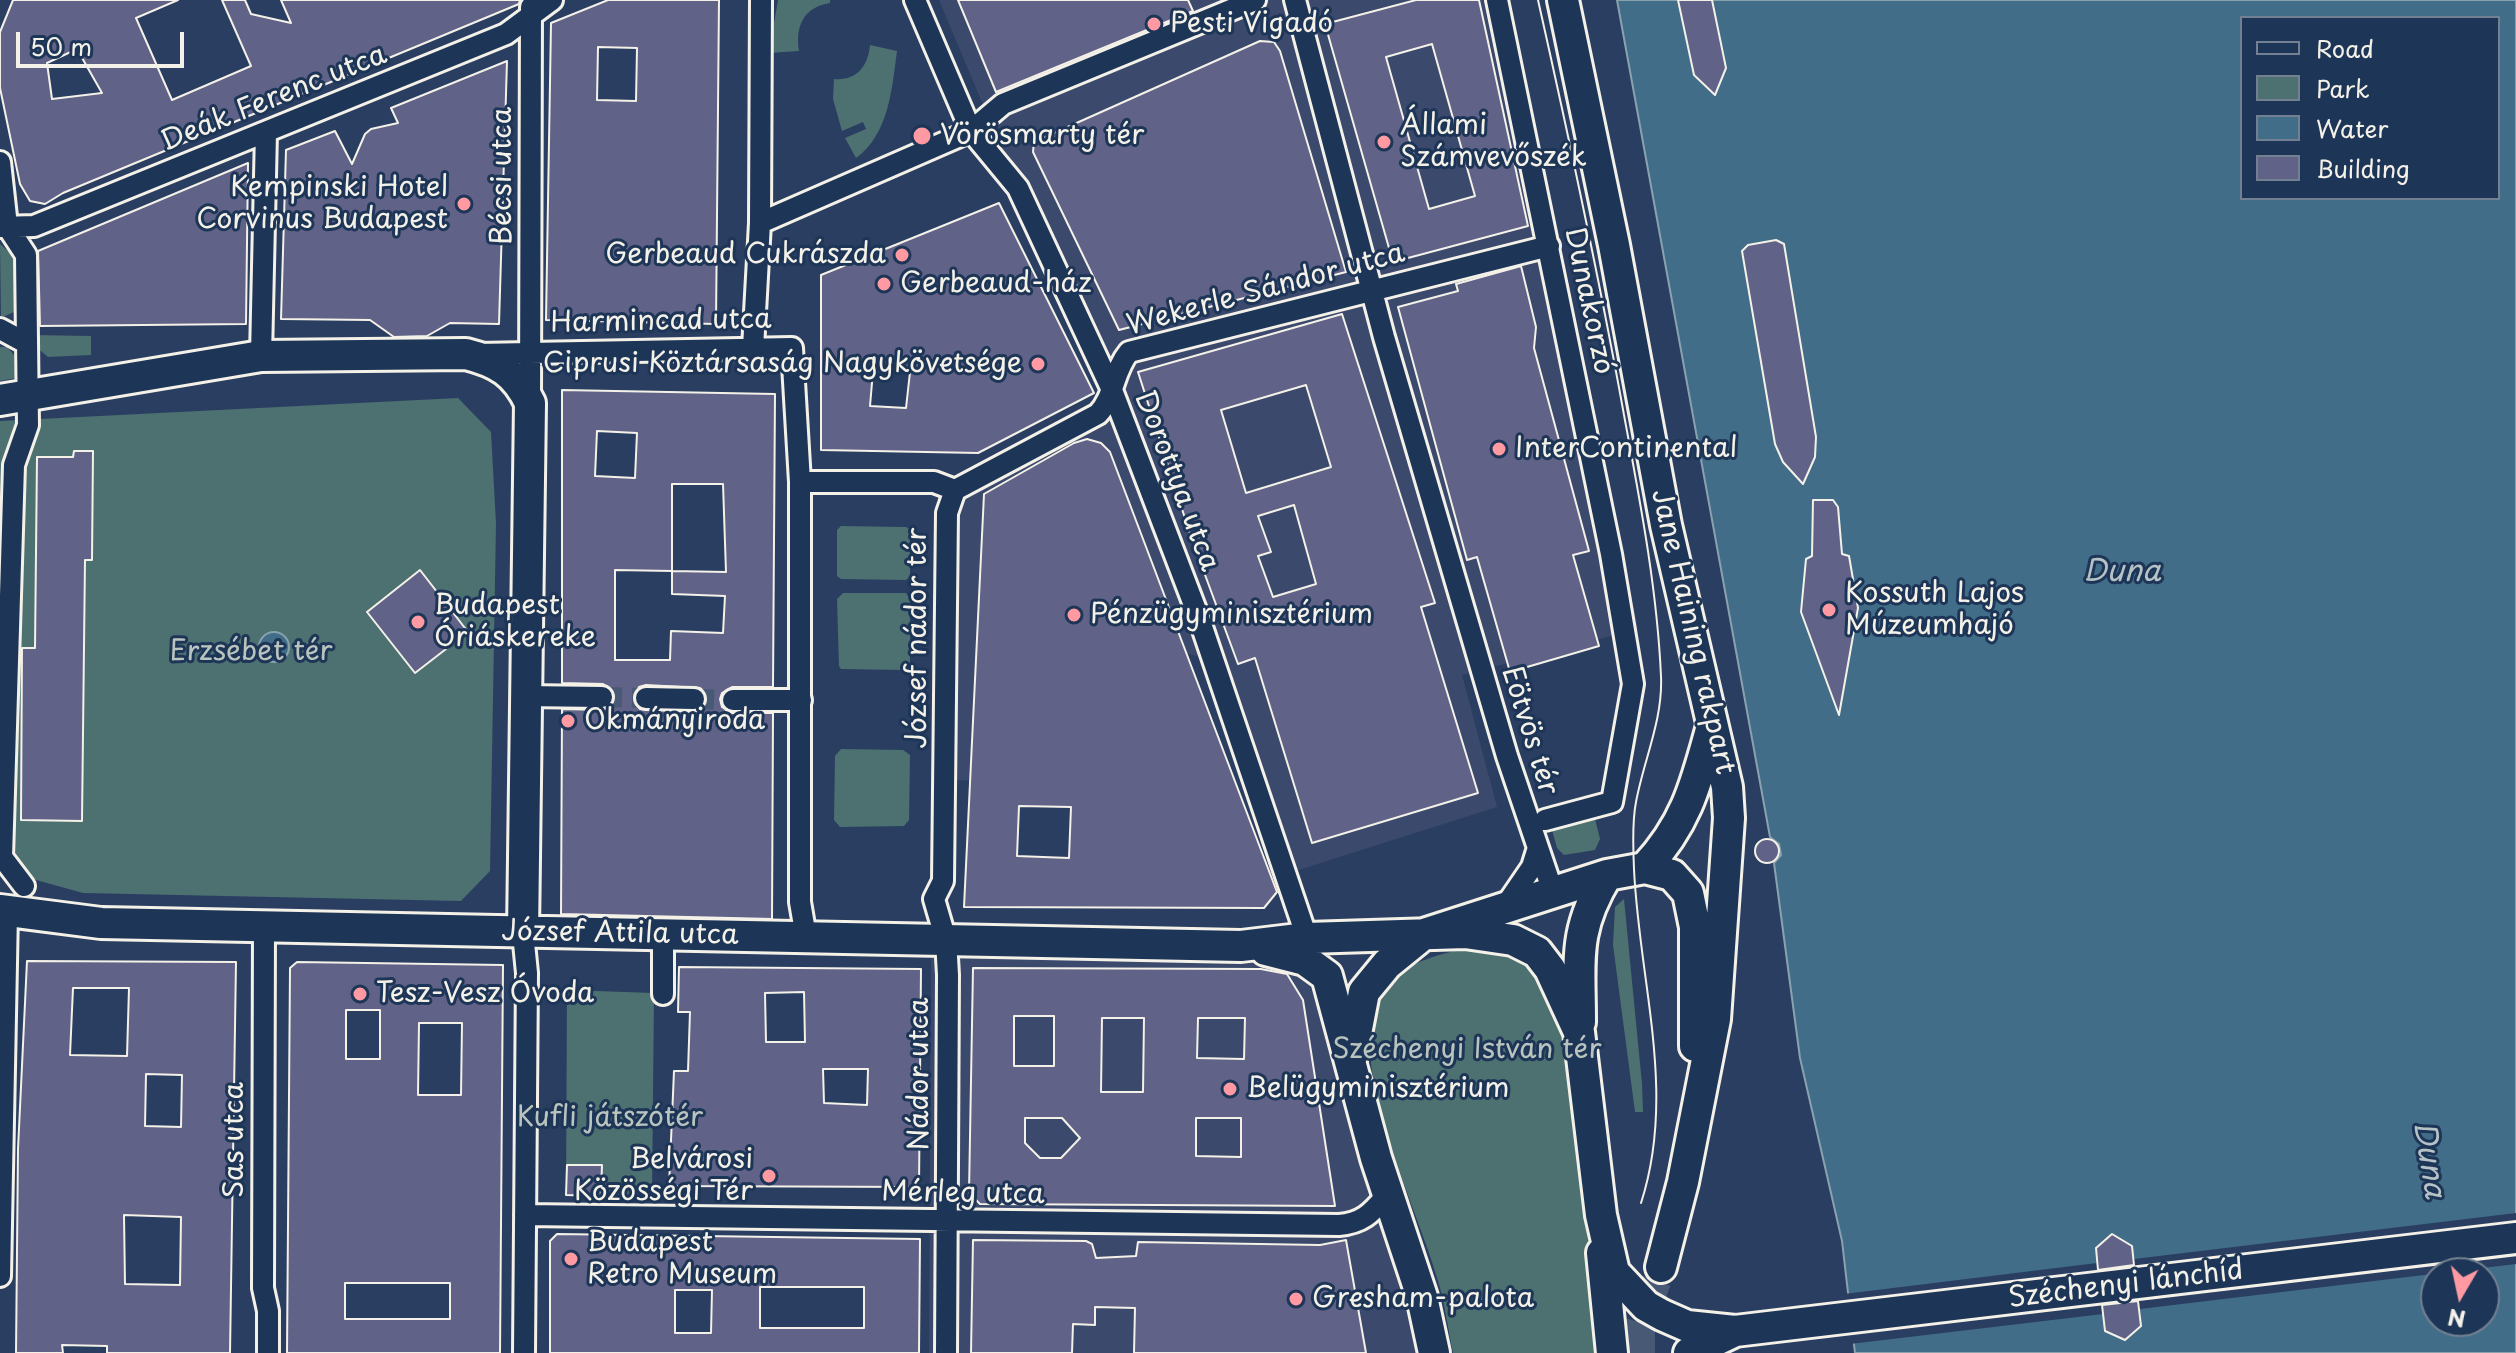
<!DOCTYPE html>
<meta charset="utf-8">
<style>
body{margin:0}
#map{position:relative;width:2516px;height:1353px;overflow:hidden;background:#2a3e61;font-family:"Playpen Sans",sans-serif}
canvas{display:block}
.legend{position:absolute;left:2240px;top:16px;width:260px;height:184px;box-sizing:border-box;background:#1d3557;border:2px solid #738091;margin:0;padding:10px 14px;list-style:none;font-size:24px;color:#f4f1e8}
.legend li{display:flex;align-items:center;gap:16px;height:40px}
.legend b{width:40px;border:2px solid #738091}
.north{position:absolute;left:2420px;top:1257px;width:80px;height:80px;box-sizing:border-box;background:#1d3557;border:2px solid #738091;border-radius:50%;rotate:189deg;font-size:22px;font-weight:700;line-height:32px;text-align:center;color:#f4f1e8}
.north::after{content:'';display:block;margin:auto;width:28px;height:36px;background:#ff9aa2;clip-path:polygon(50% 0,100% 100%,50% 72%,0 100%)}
.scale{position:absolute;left:16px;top:32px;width:168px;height:36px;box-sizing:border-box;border:4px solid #f4f1e8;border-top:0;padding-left:10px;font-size:24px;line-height:28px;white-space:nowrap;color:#f4f1e8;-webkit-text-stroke:6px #1d3557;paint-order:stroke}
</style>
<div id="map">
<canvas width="2516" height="1353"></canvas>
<ul class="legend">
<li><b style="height:10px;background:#1d3557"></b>Road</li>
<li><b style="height:22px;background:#4d7071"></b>Park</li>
<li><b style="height:22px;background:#426d88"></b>Water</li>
<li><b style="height:22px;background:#606387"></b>Building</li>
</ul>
<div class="north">N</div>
<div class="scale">50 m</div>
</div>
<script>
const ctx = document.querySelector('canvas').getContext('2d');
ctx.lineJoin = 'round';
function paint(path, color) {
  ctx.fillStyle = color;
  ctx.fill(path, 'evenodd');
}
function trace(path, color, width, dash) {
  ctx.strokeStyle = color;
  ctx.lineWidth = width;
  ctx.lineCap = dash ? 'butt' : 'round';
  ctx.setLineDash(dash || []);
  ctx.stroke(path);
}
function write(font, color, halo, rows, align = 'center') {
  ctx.font = font + ' "Playpen Sans",sans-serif';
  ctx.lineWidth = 6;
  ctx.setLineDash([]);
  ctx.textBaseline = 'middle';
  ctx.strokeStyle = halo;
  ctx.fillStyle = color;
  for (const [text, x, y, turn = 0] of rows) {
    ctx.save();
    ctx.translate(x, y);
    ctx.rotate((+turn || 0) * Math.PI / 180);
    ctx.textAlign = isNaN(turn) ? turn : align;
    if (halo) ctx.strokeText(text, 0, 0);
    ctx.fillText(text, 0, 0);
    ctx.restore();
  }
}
const built = new Path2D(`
 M939,0H1507L1638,629L1462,675L1497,807L1283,875L1199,657L1186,653L1098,785L952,780L948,486L1106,398Z
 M931,946L1298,952L1382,1191L1427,1353H929Z`);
const green = new Path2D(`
 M778,0H830V3C804,7 795,26 799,51L769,53Z
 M870,45L897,51C892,88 889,134 856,158L845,138L866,129L863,122L842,131L833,99L834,79C857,81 868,66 870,45Z
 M0,244L17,259L16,311L1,318Z
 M34,335L91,336V355L48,357L34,345Z
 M0,347H7L15,356L16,378L0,381Z
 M458,398L491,432L496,524L490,871L461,901L83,893L0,870V421Z
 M841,526L906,527L910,529V576L906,580L841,579L837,576V530Z
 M843,593H906L910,599V663L904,670L841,669L839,666L837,599Z
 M841,749L903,750L910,755L909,820L904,826L840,827L834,820L835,756Z
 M1594,815L1600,839L1595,850L1564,855L1557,848L1551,826Z
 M1624,899L1642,1084L1643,1112H1635L1613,945L1615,907Z
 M1464,948L1488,949L1517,958L1537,972L1563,1023L1603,1353H1453C1448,1329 1445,1304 1438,1281C1419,1211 1346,1066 1377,999C1393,965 1432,957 1464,948Z
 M567,990L654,993L652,1196L566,1195Z`);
const water = new Path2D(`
 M1617,0H2516V1353H1855L1842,1241L1800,1058L1774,863L1781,855L1779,844L1770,837ZM2242,18H2498V198H2242ZM2436,1273H2484V1321H2436Z
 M259 647a15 15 0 1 1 30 0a15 15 0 1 1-30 0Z`);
const pier = new Path2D(`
 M2516,1213V1264L2140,1309L2141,1326L2125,1340L2105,1331L2103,1314L1850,1344L1844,1294L2097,1263L2096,1248L2112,1234L2132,1246L2134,1259Z`);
const building = new Path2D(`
 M13,0H178L136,18L172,100L251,66L222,0H245L251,14L291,23L281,0H520L519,4L63,193L45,204L30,201L20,184L0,88V32ZM77,49L102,93L52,99L47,63Z
 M608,0H719L716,324L546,320L551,23ZM598,47L637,48L636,101L597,100Z
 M958,0H1188L1193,11L996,92Z
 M1416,0H1479L1528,226L1393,262L1325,24ZM1432,44L1475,196L1429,209L1386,57Z
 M1678,0H1712L1726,68L1715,95L1694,75Z
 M1260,41L1274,42L1280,51L1346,272L1119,330L1033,152L1034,142Z
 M507,61L499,324L450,323L427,336L394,337L370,320L281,319L286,150L335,131L352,164L365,134L371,129L398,123L391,108Z
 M248,163L246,324L40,326L38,251Z
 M999,203L1094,393L978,453L821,450V275ZM873,371L910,372L906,408L870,406Z
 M1776,240L1784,244L1816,437L1815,457L1803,484L1783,462L1775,444L1742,251L1748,245Z
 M1521,266L1536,327L1534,348L1589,551L1573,555L1599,646L1510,672L1477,557L1467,560L1398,307L1458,291L1456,284Z
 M1342,314L1435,603L1421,607L1478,793L1312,843L1255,658L1238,664L1191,537L1138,372ZM1306,385L1331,467L1246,493L1221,410ZM1294,505L1316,584L1273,597L1258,556L1271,552L1258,516Z
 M562,390L775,394L773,687H732L722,693L720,699L722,707L732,713H773L772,919L561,914L562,709L603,710L613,704L615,696L613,690L603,684L562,683ZM597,431L637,433L635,478L595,476ZM672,484H723L726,572L672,571ZM615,570L672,571V594L725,596L723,633L671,631L670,660H615ZM646,685L700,688L706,693L705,705L694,712L640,709L633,697L639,687Z
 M1087,439L1101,443L1110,452L1277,892L1264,908L964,907L984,494L1074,443ZM1019,806L1071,807L1069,858L1017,856Z
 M74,451H93L92,560H85L82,821L21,820L22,648H35L37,457H73Z
 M1813,500H1833L1838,507L1842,554L1849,556L1858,608L1839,715L1801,612L1806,559L1812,556Z
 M420,570L468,632L415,673L367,612Z
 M1755 851a12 12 0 1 1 24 0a12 12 0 1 1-24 0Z
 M27,961L236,962L230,1353H107V1346L62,1345L63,1353H16L18,1149ZM73,988H129L127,1056L70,1055ZM146,1074L182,1075L181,1127L145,1126ZM124,1215L181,1217L180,1285L125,1284Z
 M297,962L503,965L500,1353H287L290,968ZM346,1010H380V1059H346ZM419,1023H462L461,1095H418ZM345,1283H450V1319H345Z
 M679,967L921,969L919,1187L669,1186L674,1071H688L690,1012H678ZM804,992L805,1042H766L765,993ZM823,1069H868L867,1105L824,1103Z
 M973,968L1261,969L1287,974L1303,1000L1335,1206L980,1204L969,1193ZM1014,1016H1054V1066H1014ZM1102,1018H1144L1143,1092H1101ZM1198,1018H1245L1244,1059L1197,1058ZM1025,1118H1062L1080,1138L1061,1158H1040L1025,1143ZM1196,1118H1241V1157L1196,1156Z
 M567,1165H602L601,1196L566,1195Z
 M557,1234L920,1239L919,1353H550V1241ZM760,1287H864V1328H760ZM675,1290H712L711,1333H675Z
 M2112,1234L2132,1246L2134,1265L2098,1270L2096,1248Z
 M973,1240L1086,1241L1092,1244L1096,1258L1136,1256L1138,1242L1320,1245L1346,1240L1366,1353H1134L1135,1308L1095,1307V1325L1073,1324L1072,1353H971Z
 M2138,1301L2141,1326L2125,1340L2105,1331L2102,1305Z`);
const streetTunnel = new Path2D(`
 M602,697L646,698
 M694,699L733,700`);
const secondaryTunnel = new Path2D(`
 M1640,1353V1326L1661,1267`);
const street = new Path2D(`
 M915,0L971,131L1018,188L1112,390L1199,618L1307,938
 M1295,0L1384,337L1507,756L1553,892
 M1497,0L1611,554L1633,684L1612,802L1545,820
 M0,162L7,226L26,255L28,425L14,465L2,857L24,886
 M760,223L971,131L1003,104L1255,0
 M0,227L34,226L506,34L552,0
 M0,329L26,343
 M753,348L760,223L761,0
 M478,354L792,348L800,482V902L806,937
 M261,356L266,132
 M530,403L531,7
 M800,482H934L955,490
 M955,490L1098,414C1115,396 1113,371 1129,352L1549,246
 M524,696L602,697
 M646,698L694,699
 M733,700H801
 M1504,908L1532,867L1537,851
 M264,927L263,1288L268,1311V1353
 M523,933L527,973L524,1353
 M663,935V994
 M525,1215L1339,1225C1364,1223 1372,1212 1388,1194
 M0,1276L7,911
 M946,1353L948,975L946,940L934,899L943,881L947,513L955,490`);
const secondary = new Path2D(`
 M1563,0L1614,245L1666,525L1727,787L1729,818L1715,1019L1683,1182L1661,1267
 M0,400L261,356L466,354C498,362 516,373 530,403L523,933
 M1645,868C1687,823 1696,784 1712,726
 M0,910L101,923L1241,946L1307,938L1465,933L1513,940L1537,952L1550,969L1579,1032L1601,1215L1614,1272L1646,1306L1662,1315L1687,1326L1735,1331L2516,1238
 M1266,950L1305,960L1327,976L1376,1158L1422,1297L1434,1353
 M1580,1022C1580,959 1573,931 1607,875
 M1351,1060L1364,992L1387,964L1424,934L1607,875L1645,868L1672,875L1688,893L1695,927V1046
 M1602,1253L1612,1353
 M1689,1353L1733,1332`);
const tram = new Path2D(`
 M1538,0C1569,138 1599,276 1624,415C1640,501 1657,588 1661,676C1663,720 1644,759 1636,802C1632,822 1633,848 1634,869C1639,982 1677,1092 1641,1203`);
const markers = [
 [1154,24,8,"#ff9aa2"],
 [922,136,10,"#ff9aa2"],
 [1384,142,8,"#ff9aa2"],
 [464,204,8,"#ff9aa2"],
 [902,255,8,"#ff9aa2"],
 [884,284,8,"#ff9aa2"],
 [1038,364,8,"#ff9aa2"],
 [1499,449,8,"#ff9aa2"],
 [1829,610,8,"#ff9aa2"],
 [1074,615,8,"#ff9aa2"],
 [418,622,8,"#ff9aa2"],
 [568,721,8,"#ff9aa2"],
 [360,994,8,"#ff9aa2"],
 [1230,1089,8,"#ff9aa2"],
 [769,1176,8,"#ff9aa2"],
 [571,1259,8,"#ff9aa2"],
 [1296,1299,8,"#ff9aa2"]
];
const poiNames = [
 ["Pesti Vigadó",1170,24],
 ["Állami",1400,126],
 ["Számvevőszék",1400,158],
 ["Vörösmarty tér",940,136],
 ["Kempinski Hotel",448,188,"right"],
 ["Corvinus Budapest",448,220,"right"],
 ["Gerbeaud Cukrászda",886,255,"right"],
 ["Gerbeaud-ház",900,284],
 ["Ciprusi Köztársaság Nagykövetsége",1022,364,"right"],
 ["InterContinental",1515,449],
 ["Kossuth Lajos",1845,594],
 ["Múzeumhajó",1845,626],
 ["Budapest",434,606],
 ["Óriáskereke",434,638],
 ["Pénzügyminisztérium",1090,615],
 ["Okmányiroda",584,721],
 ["Tesz-Vesz Óvoda",376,994],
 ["Belügyminisztérium",1246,1089],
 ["Belvárosi",753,1160,"right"],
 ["Közösségi Tér",753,1192,"right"],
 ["Budapest",587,1243],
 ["Retro Museum",587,1275],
 ["Gresham-palota",1312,1299]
];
const streetNames = [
 ["Deák Ferenc utca",274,99,-22],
 ["Bécsi utca",503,176,-90],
 ["Wekerle Sándor utca",1266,290,-15],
 ["Dunakorzó",1588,301,78],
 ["Harmincad utca",661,322,-1],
 ["Dorottya utca",1176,481,69],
 ["Jane Haining rakpart",1692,632,77],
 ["József nádor tér",918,638,-90],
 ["Eötvös tér",1529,731,73],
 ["József Attila utca",620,934,1],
 ["Nádor utca",920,1074,-90],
 ["Sas utca",235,1140,-90],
 ["Mérleg utca",963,1194,1],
 ["Széchenyi lánchíd",2126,1285,-7]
];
const parkNames = [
 ["Erzsébet tér",251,652],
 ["Széchenyi István tér",1467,1050],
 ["Kufli játszótér",610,1118]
];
const waterNames = [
 ["Duna",2122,573],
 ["Duna",2428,1160,81]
];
paint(built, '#3a496c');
paint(green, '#4d7071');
paint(water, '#426d88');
trace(water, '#89a2ae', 2);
paint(pier, '#2a3e61');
paint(building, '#606387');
trace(building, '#f4f1e8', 2);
trace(streetTunnel, '#485975', 20, [20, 10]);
trace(secondaryTunnel, '#485975', 30, [30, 15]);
trace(street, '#f4f1e8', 26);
trace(secondary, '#f4f1e8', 36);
trace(street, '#1d3557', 20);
trace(secondary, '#1d3557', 30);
trace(tram, '#f4f1e8', 2);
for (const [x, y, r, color] of markers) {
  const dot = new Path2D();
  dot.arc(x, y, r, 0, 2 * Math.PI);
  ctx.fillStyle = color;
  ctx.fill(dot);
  trace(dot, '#1d3557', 3);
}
write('28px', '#f4f1e8', '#1d3557', poiNames, 'left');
write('28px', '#f4f1e8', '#1d3557', streetNames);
write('28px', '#bac4be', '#1d3557', parkNames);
write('italic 30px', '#b6c3c6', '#1d3557', waterNames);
</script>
